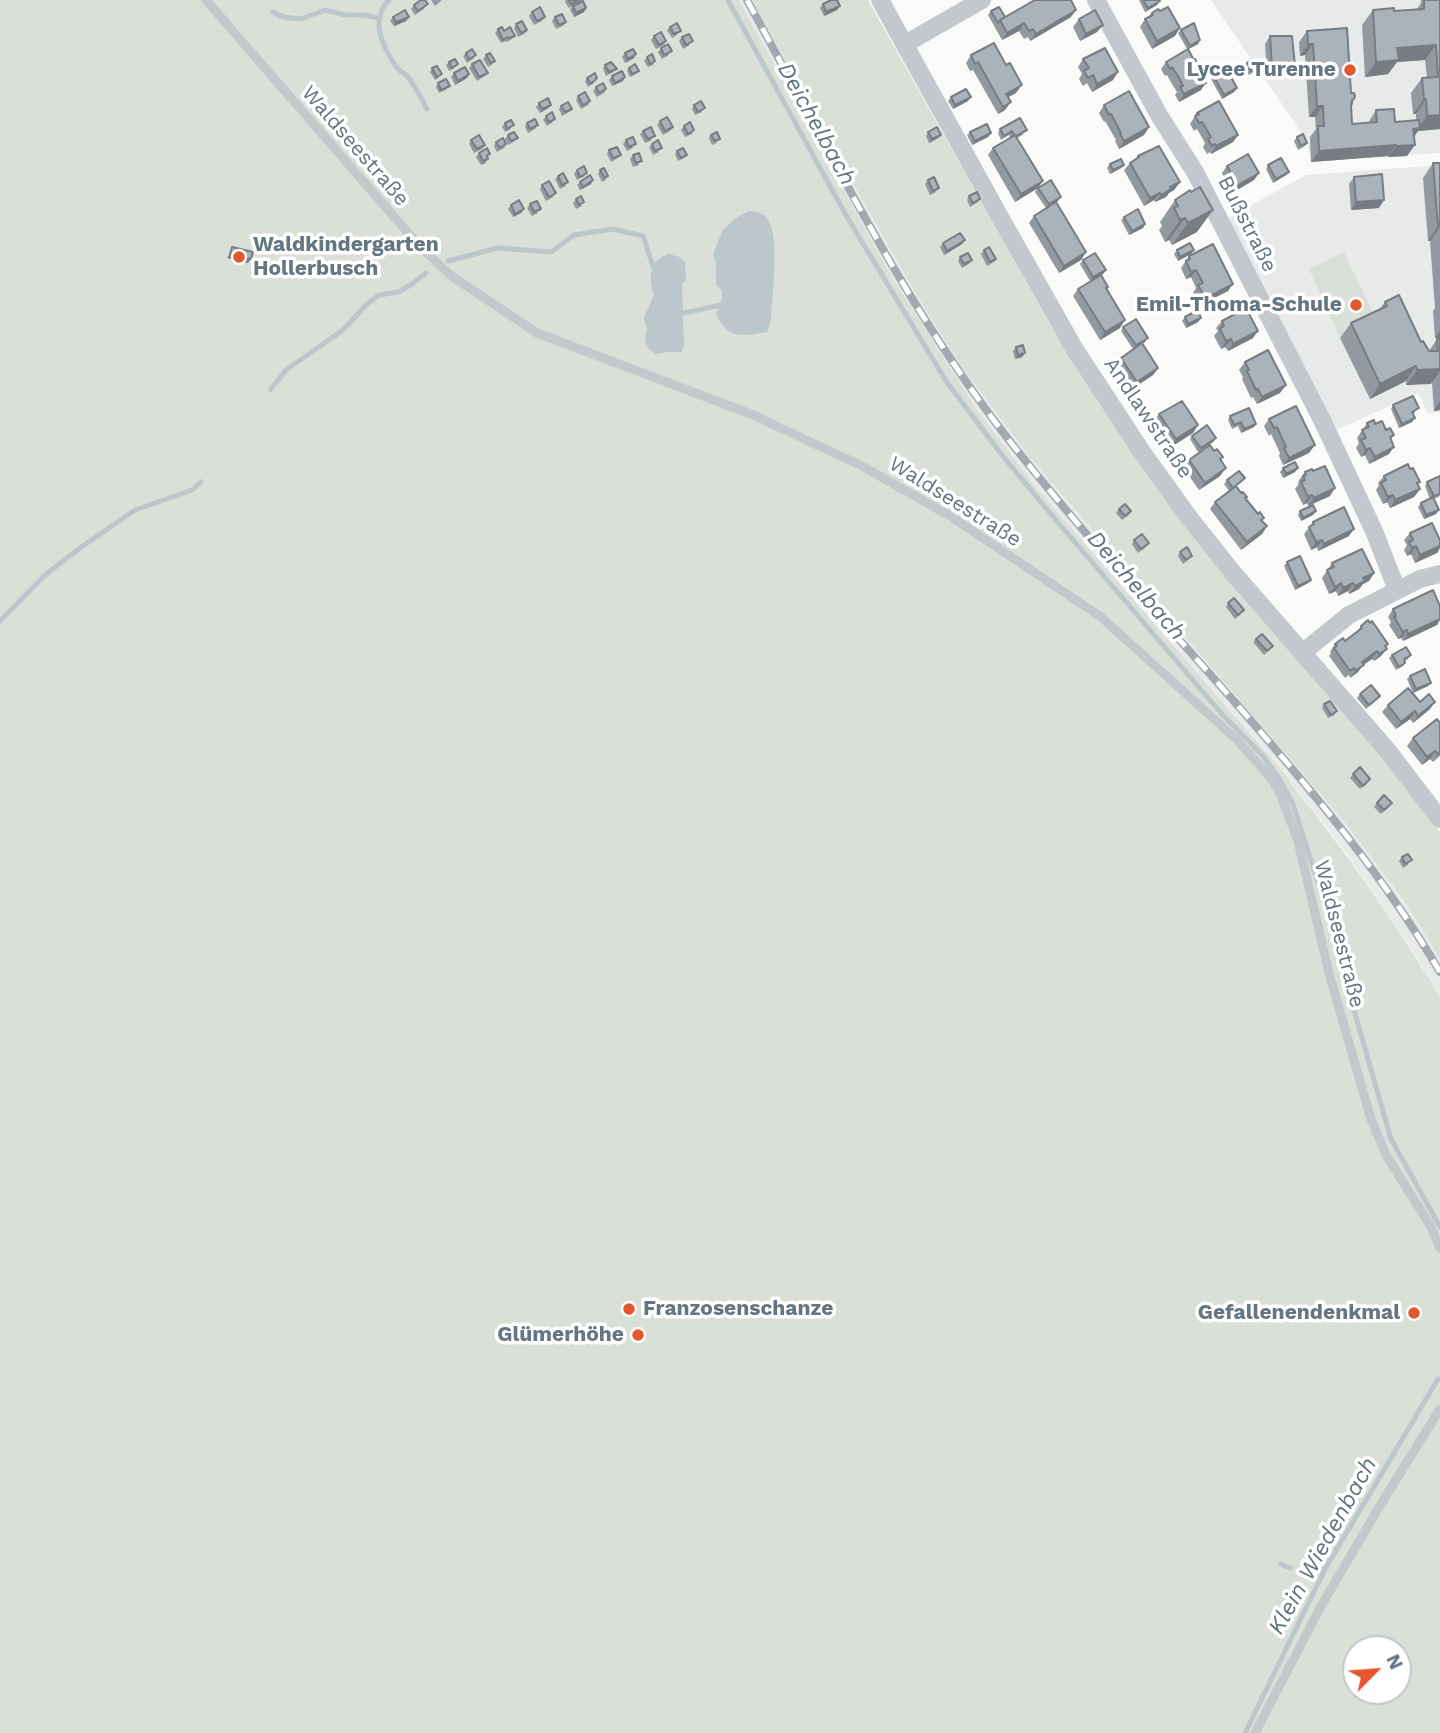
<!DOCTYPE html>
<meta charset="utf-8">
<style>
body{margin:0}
#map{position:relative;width:1440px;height:1733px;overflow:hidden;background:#fafaf8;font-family:"Work Sans",sans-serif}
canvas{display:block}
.north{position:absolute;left:1342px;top:1635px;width:70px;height:70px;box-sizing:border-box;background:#fff;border:2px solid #c1c8cd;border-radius:50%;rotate:65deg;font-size:19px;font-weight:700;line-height:28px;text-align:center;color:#657683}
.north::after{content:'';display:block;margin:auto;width:24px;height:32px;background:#e4572e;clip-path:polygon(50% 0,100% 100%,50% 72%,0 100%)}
</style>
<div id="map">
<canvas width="1440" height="1733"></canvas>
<div class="north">N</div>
</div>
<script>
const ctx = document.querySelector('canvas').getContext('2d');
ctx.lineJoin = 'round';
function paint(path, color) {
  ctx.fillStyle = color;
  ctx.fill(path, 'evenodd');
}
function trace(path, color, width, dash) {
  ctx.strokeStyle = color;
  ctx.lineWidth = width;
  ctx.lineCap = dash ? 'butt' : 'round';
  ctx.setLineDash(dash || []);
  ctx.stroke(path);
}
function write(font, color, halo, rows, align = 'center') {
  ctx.font = font + ' "Work Sans",sans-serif';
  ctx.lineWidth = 7;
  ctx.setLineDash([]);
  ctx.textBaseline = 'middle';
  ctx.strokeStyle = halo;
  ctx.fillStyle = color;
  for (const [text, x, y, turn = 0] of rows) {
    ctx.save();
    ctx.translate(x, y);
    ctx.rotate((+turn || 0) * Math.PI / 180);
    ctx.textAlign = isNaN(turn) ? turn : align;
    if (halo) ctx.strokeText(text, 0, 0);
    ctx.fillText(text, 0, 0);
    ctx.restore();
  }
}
const built = new Path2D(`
 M739,0H752L820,125L963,369L1028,455L1343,820L1405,902L1440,959V996L1410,947L1372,891L1329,830L1291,784L1289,777L1034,485L978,411L889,272Z
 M1211,0H1440V153L1311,162L1307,141Z
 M1440,165V412L1428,414L1418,393L1336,430L1228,218L1306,175Z`);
const green = new Path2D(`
 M0,0H739L889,272L978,411L1034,485L1289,778L1291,784C1346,851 1394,922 1440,996V1733H0ZM1356,1649H1398V1691H1356Z
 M752,0H868L1057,337L1059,336L1216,564L1256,612L1334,699L1391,767L1440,832V959L1405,902L1343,820L1028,455L963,369L916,294L820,125Z
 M1344,252L1377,321L1340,338L1309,269Z`);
const water = new Path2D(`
 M749,211C757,212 763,212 768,220C780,237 772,297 771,320L767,332C743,336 728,340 716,314L721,305L722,291L716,285V264L713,255L722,231L734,219Z
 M668,254L680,257L685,262L686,280L682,284L684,343L682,352H667L656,354L649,349L645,342L647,329L644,317L654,295C651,287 649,274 653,265C656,260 663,257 668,254Z`);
const stream = new Path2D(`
 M389,0C369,20 383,49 398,69C401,72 404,73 407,76C415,85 421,98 427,109
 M728,0L847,217L946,381L1002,455L1044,506L1221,713L1263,756L1280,780L1293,804L1350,984V996L1391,1139L1440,1227
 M273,12L283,17L301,19L325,10L346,15H366L378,18
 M448,261L497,248L551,252L574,235L613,229L643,236L653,266
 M684,313L721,305
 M271,389L286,370L343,330L367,304L379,295L398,292L412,284L426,273
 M0,621L45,575L80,548L135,510L192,490L201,482
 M1281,1564L1290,1568
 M1312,1572L1325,1569
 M1245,1733L1325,1569L1438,1379`);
const service = new Path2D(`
 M206,0L416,242L450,275L537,333L751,414L864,467L950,516L1101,617L1235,738L1263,769L1273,781L1282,798L1298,841L1329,973L1371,1119L1386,1155L1430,1225L1440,1248
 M1255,1733L1321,1606L1384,1499L1440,1409`);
const minor = new Path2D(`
 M880,0L1000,217L1074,348L1142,452L1188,516L1234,574L1388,751L1440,819
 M1096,0L1159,115L1195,172L1322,420L1374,531L1397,590
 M905,44L982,0
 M1302,653L1349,615L1420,579L1440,574`);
const rail = new Path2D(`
 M747,0C831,153 907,312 1016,449C1087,538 1165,623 1240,708C1313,792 1384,876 1440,972`);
const wall = new Path2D(`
 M431,0H442L435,6Z
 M566,0H582L580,2L586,8L584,12L574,17L570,10L572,6L569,8L565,2Z
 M1139,0H1159L1157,5L1145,12Z
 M1421,0H1440V129L1418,131L1414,136L1407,156L1388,157V156L1311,162L1310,137L1316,129L1315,117H1309L1305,55L1300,56L1299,42L1307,31L1352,102L1351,106L1352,124L1368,123L1376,110L1395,122L1416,121V114H1413L1411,93L1422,78H1427L1425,60L1397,62L1388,74L1365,77L1362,25L1373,10L1394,11L1417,9L1421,3Z
 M823,4L837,10L824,16L820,8Z
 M414,5L425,8L415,15L411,9Z
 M991,11L1005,17H1071L1030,41L1028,37L1024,39L1019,31L1002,40L988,15Z
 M532,12L545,17L542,21L534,25L529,16Z
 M1152,13L1175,36L1152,49L1140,27L1145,19L1148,17Z
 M393,17L406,21L394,26L390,21Z
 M555,17L566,22L563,26L556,29L552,21Z
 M1079,19L1103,25L1097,32L1080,41L1073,27Z
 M516,24L527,30L524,34L518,37L514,28Z
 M670,27L678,34L672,38L667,30Z
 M498,29L504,31L515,36L512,39L506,42V41L501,43L495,33Z
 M1181,30L1200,40L1198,44L1188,49L1202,75L1201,90L1179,102L1175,95L1177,92L1172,84L1167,75L1165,76L1161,69L1166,62L1187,49L1178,33Z
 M654,36L666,41L664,45L656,49L651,40Z
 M1270,36L1295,66L1289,73L1267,75L1265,44Z
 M682,37L690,45L683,49L679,41Z
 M661,48L669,55L662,59L658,52Z
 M466,53L476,55L473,59L467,63L463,56Z
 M625,53L636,54L634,58L625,63L622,57Z
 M486,55L492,65L488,67L483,59Z
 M971,55L1016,93L1008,97L1005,110L998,114L973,70L970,71L966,63Z
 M647,57L655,61L653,65L648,67L644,61Z
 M1083,59L1113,80L1092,92L1087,83L1083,86L1079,79L1082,74L1078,67Z
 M449,62L455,68L449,71L446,65Z
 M1247,63L1257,68L1254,72L1249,75L1244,66Z
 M472,64L488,73L485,76L477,81L469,68Z
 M605,65L614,72L606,76L603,68Z
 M432,68L439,78L435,80L430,72Z
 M629,68L639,71L636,74L630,77L627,71Z
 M454,73L469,74L467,78L455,85L451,77Z
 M1213,75L1237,88L1234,92L1222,99L1211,79Z
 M612,76L625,77L623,81L612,86L609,80Z
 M587,78L595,81L588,87L585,81Z
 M438,83L447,89L439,93L436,87Z
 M596,87L606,89L604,93L597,97L593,91Z
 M578,96L590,101L588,105L581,109L576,100Z
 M951,97L968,101L953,109L948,101Z
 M539,103L551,105L548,108L540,113L536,107Z
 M694,105L702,112L695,115L692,109Z
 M1104,105L1149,127L1144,135L1119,149L1115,141L1116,140L1105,121L1104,122L1099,113Z
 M561,106L572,109L569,112L562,116L559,109Z
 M1197,113L1238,135L1233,142L1211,154L1210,152L1207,154L1203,147L1205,143L1197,129L1194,131L1190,124Z
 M546,116L553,122L547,126L543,120Z
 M660,121L673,127L670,131L663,135L657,125Z
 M505,123L511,129L505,132L502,127Z
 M527,123L538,125L535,129L528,133L525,127Z
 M684,126L694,130L692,134L685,137L681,130Z
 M1000,129L1024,134L1017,138L1043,181L1038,188L1058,201L1056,202L1086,252L1081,260L1059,273L1029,223L1034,216L1046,208L1035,192L1037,189L1015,202L988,155L993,148L1010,138L1009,135L1001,140L998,133Z
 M643,131L652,140L645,143L640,134Z
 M928,132L941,135L938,138L929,143L926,136Z
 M970,132L991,133L988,137L972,145L967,135Z
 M508,135L515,141L508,145L505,139Z
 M711,135L717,143L712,145L709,138Z
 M1297,137L1307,143L1305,146L1298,150L1294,141Z
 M471,140L485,145L482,149L474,153L469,144Z
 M626,140L633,148L627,151L623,144Z
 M496,142L506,144L504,148L497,152L494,146Z
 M652,144L659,152L653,155L649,147Z
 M609,150L621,155L618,158L611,162L607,154Z
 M677,151L687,155L684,158L678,161L675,154Z
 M479,153L487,157L486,163L481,165L476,157Z
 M633,155L639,165L633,167L630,159Z
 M1138,156L1180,182L1174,190L1169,193L1166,197L1155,202L1154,200L1144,206L1124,170L1130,163L1135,159Z
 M1433,163H1440V338H1435L1433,311L1435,308L1430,241H1428L1423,178Z
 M1110,164L1121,168L1110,174L1107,168Z
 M1268,165L1286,175L1273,183L1266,169Z
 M1227,166L1259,173L1254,180L1232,193V191L1227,189L1225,186L1227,183L1222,173Z
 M577,170L585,176L577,180L574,174Z
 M600,170L606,180L602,182L598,174Z
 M558,176L566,186L560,189L555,179Z
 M1354,177L1379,208L1351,210L1349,184Z
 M928,180L936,192L930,195L925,184Z
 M580,182L591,184L580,190L577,185Z
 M542,185L556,193L553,197L546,201L540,189Z
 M969,196L980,199L978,202L970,207L967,200Z
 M576,199L582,206L576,209L573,203Z
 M1175,200L1197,232L1172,245L1169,240L1165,242L1159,230L1162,226L1160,222Z
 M530,204L538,213L532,216L527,208Z
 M511,205L524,209L521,213L513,217L508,209Z
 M1124,217L1145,224L1143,228L1129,235L1121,220Z
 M965,240L962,244L944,255L940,247L943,243Z
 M984,250L996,259L994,262L987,266L981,254Z
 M1177,250L1191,254L1178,261L1174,254Z
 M1189,256L1228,291L1204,303L1203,301L1198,303L1193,293L1196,288L1191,277L1186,279L1181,268Z
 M960,257L972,260L969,264L962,268L958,261Z
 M1083,260L1106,270L1103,274L1090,281L1080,264Z
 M1108,287L1106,289L1120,328L1100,340L1073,296L1078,289Z
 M1385,302L1429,351L1437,339H1440V410L1434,411L1432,383L1406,385V381L1370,399L1340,338L1351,323L1379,310Z
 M1185,317L1201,318L1198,322L1186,328L1182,321Z
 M1222,321L1253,338L1228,351L1225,347L1221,349L1214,336L1218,331L1216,328Z
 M1123,327L1145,342L1133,349L1121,331Z
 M1016,347L1025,353L1022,357L1015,359L1013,351Z
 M1121,358L1158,368L1153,375L1132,389L1116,365Z
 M1245,362L1280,393L1257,404L1253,397L1251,398L1242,379L1243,377L1239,370Z
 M1393,405L1416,412L1413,414L1412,422L1399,428L1391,409Z
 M1159,414L1198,425L1193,433L1171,447L1154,421Z
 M1230,416L1256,424L1254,427L1241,433L1238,426L1232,429L1228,420Z
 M1269,419L1309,453L1283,465L1279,456L1280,453L1271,434L1269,436L1264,426Z
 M1367,423L1375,424L1394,435L1391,439L1389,454L1369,464L1365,455L1361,457L1356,448L1359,443L1357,438Z
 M1192,436L1216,438L1213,442L1198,452L1190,439Z
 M1223,457L1221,460L1220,476L1199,490L1183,467L1189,460Z
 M1283,468H1298L1295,472L1283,478L1280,472Z
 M1305,472L1330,496L1308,506L1307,503L1303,505L1295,489L1298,485L1299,480Z
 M1384,476L1418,485L1420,489L1414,497L1390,508L1387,502L1383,504L1376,490L1379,485L1378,483Z
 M1245,478L1236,486L1267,526L1262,534L1241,550L1210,509L1215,502L1229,491L1224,484L1227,480Z
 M1427,482L1440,496L1434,499L1436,514L1424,519L1418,507L1421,503L1430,499L1425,486Z
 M1119,509L1131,511L1129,515L1122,520L1116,513Z
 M1300,511L1313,515L1301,521L1298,515Z
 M1313,522L1349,536L1318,551L1317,547L1311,550L1304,534Z
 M1410,533L1440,540V548L1437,553L1415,563L1411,554L1407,556L1404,550L1407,545L1404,540Z
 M1134,540L1149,543L1146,547L1138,553L1132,544Z
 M1180,552L1189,559L1183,564L1178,556Z
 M1287,562L1311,580L1308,583L1295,590L1284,566Z
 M1332,563L1374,573L1369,581L1363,584L1359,589L1349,594L1348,591L1338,596L1336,591L1329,594L1322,578Z
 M1228,603L1241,614L1235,619L1226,607Z
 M1440,606V620L1437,625L1403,641L1401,638L1398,639L1389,625L1391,622L1388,617L1393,609Z
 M1361,626L1388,644L1381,656L1374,661L1372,659L1363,665L1358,672L1350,678L1349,675L1345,678L1329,656L1331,653L1330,652L1335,644L1345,641L1356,633Z
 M1256,639L1273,646L1264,655L1253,642Z
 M1392,655H1411L1408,659L1405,661V663L1403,666L1396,670L1389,658Z
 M1410,676L1428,686L1413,693L1407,679Z
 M1360,694L1380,696L1377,700L1366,709L1357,698Z
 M1420,702L1430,709L1413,723L1410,719L1396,729L1382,712L1388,705Z
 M1324,704L1337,711L1334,715L1328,718L1322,708Z
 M1440,723V756L1433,762L1430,759L1422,765L1407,746L1413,738Z
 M1353,774L1370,779L1360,789L1350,778Z
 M1377,803L1389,807L1381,814L1374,807Z
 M1402,857L1409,864L1403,868L1399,861Z`);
const shadedWall = new Path2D(`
 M1160,1L1157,5L1145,12L1148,8Z
 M840,6L837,10L824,16L826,12Z
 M586,8L584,12L574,17L576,13Z
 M1076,10L1071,17L1030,41L1036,34Z
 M409,17L406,21L394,26L396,22Z
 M1024,23L1019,31L1002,40L1007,33Z
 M1103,25L1097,32L1080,41L1086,34Z
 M1180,28L1175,36L1152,49L1157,41Z
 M1200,40L1198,44L1187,50L1190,46Z
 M1308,44H1313L1305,55L1300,56Z
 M1436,45L1425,60L1397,62L1388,74L1365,77L1376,62L1397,48Z
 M636,54L634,58L625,63L628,59Z
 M1295,66L1289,73L1267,75L1272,67Z
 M1118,72L1113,80L1092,92L1097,84Z
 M469,74L467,78L455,85L458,81Z
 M625,77L623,81L612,86L615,83Z
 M1206,83L1201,90L1179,102L1184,94Z
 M1022,85L1016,93L1001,101L1006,94Z
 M1237,88L1234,92L1222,99L1224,95Z
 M971,97L968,101L953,109L955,105Z
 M1424,99H1426L1416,114H1413Z
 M1011,102L1005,110L998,114L1003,107Z
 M551,105L548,108L540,113L542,109Z
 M1317,106H1323L1315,117H1309Z
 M1440,115V129L1418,131L1412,140L1413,129L1418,128L1427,116Z
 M1149,127L1144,135L1119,149L1124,141Z
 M991,133L988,137L972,145L975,141Z
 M941,135L938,138L929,143L932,139Z
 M1238,135L1233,142L1211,154L1216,146Z
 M1396,145L1388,156L1311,162L1319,151Z
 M1415,145L1407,156L1388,157L1396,146Z
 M1124,165L1121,168L1110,174L1113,170Z
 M1289,172L1286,175L1273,183L1276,179Z
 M1259,173L1254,180L1232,193L1238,185Z
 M593,180L591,184L580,190L583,187Z
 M1043,181L1037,188L1015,202L1021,194Z
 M1180,182L1174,190L1169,193L1166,197L1155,202L1161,195L1170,187Z
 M1232,182L1237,183L1232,191L1227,189Z
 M1160,193L1154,200L1144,206L1150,198Z
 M1061,197L1058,201L1046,208L1049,204Z
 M1384,200L1379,208L1351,210L1356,202Z
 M524,209L521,213L513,217L515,214Z
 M1213,210L1197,232L1172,245L1188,223Z
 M1185,218L1169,240L1165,242L1180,220Z
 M1145,224L1143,228L1129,235L1132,231Z
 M1438,226L1440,227L1430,241H1428Z
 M965,240L962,244L944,255L947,251Z
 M1194,250L1191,254L1178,261L1180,257Z
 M1086,252L1081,260L1059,273L1064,266Z
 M230,254L251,259L248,263L227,258Z
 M1106,270L1103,274L1090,281L1093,277Z
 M1196,270L1191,277L1186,279L1191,272Z
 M1233,284L1228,291L1204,303L1210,296Z
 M1208,294L1203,301L1198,303L1204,296Z
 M1201,318L1198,322L1186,328L1188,324Z
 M1125,320L1120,328L1100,340L1105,332Z
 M1258,331L1253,338L1228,351L1233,344Z
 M1440,331V338H1435Z
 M1148,338L1145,342L1133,349L1136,345Z
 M1231,339L1225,347L1221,349L1226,341Z
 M1025,353L1022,357L1015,359L1018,355Z
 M1416,366L1406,381L1370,399L1380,384Z
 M1158,368L1153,375L1132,389L1137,382Z
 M1440,369V371L1431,384L1406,385L1417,370Z
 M1286,385L1280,393L1257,404L1262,397Z
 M1440,401V410L1434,411Z
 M1415,418L1412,422L1399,428L1402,424Z
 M1256,424L1254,427L1241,433L1244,429Z
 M1198,425L1193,433L1171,447L1176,439Z
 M1216,438L1213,442L1198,452L1201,448Z
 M1315,445L1309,453L1283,465L1289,458Z
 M1394,447L1389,454L1369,464L1375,457Z
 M1370,448L1365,455L1361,457L1366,450Z
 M1226,468L1220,476L1199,490L1205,483Z
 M1298,468L1295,472L1283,478L1286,474Z
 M1335,488L1330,496L1308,506L1314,498Z
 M1420,489L1414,497L1390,508L1395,500Z
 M1312,495L1307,503L1303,505L1308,497Z
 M1393,495L1387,502L1383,504L1388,497Z
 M1439,510L1436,514L1424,519L1426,515Z
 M1316,511L1313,515L1301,521L1303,518Z
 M1267,526L1262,534L1241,550L1247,542Z
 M1354,529L1349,536L1318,551L1324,544Z
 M1322,540L1317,547L1311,550L1316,542Z
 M1416,546L1411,554L1407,556L1412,548Z
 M1440,546V548L1437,553L1415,563L1420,555Z
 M1374,573L1369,581L1363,584L1359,589L1349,594L1355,586L1363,578Z
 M1311,580L1308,583L1295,590L1298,586Z
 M1341,583L1336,591L1329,594L1335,587Z
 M1353,583L1348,591L1338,596L1343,588Z
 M1440,619L1437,625L1403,641L1408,634Z
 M1407,630L1401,638L1398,639L1403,632Z
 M1388,644L1383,651L1387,649L1381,656L1374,661L1385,646Z
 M1377,651L1372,659L1363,665L1358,672L1350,678L1362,662Z
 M1431,683L1428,686L1413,693L1416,689Z
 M1435,702L1430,709L1413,723L1418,716Z
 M1415,711L1410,719L1396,729L1401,722Z
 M1435,751L1430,759L1422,765L1427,757Z`);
const building = new Path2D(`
 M421,0H425L428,4L418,11L414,5Z
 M569,0H579L571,4Z
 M831,0H837L840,6L826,12L823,4Z
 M1035,0H1071L1076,10L1036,34L1033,29L1029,31L1024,23L1007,33L1000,20Z
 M1143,0H1159L1160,1L1148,8Z
 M1424,0H1440V115L1427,116L1426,99H1424L1422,78L1438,77L1436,45L1397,48L1399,60L1376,62L1373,10L1394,8V11L1424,9Z
 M583,1L586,8L576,13L573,6Z
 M540,7L545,17L537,21L532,12Z
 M999,7L1005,17L1000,20L998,23L991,11Z
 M1168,7L1180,28L1157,41L1145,19L1153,15L1152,13L1158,9L1160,11Z
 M405,10L409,17L396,22L393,17Z
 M1095,10L1103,25L1086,34L1079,19Z
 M562,14L566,22L559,25L555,17Z
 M522,21L527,30L521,33L516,24Z
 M677,23L681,31L674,34L670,27Z
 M1194,23L1200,40L1190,46L1181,30Z
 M502,27L504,31L510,27L515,36L509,38L508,37L503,40L498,29Z
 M1347,28L1351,93H1354L1355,96L1354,99L1352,100V104H1351L1352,124L1377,122L1376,110L1394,109L1395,122L1419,120L1420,128L1413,129L1415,145L1396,146V145L1319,151L1318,126H1324L1323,106H1317L1313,44H1308L1307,31Z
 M661,32L666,41L659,45L654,36Z
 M689,34L693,41L686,45L682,37Z
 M1270,36H1292L1295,66L1272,67Z
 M994,43L1006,65L1010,63L1022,85L1006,94L1011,102L1003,107L978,62L975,64L971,55Z
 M668,44L672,51L664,55L661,48Z
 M1105,48L1118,72L1097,84L1093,75L1088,78L1084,71L1089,68L1083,59Z
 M472,49L476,55L469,59L466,53Z
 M633,49L636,54L628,59L625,53Z
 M1188,49L1206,83L1184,94L1180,87L1183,86L1178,76L1172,67L1170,69L1166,62Z
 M490,53L495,61L491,63L486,55Z
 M652,54L655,61L650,64L647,57Z
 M455,59L458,64L452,68L449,62Z
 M1195,59L1203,74H1202L1194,60Z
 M1252,59L1257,68L1251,71L1247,63Z
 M480,60L488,73L479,77L472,64Z
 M611,62L617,69L609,72L605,65Z
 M635,64L639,71L632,74L629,68Z
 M437,66L442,74L437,77L432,68Z
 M465,67L469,74L458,81L454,73Z
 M1226,68L1237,88L1224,95L1213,75Z
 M622,71L625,77L615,83L612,76Z
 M595,73L597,78L591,84L587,78Z
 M446,79L450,86L441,90L438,83Z
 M603,83L606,89L599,93L596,87Z
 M966,89L971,97L955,105L951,97Z
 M1129,91L1149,127L1124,141L1120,134L1121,133L1111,114L1109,115L1104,105Z
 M585,92L590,101L583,105L578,96Z
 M548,98L551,105L542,109L539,103Z
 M701,101L705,108L698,112L694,105Z
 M1219,101L1238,135L1216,146L1215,144L1212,146L1208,139L1211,137L1202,122L1199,123L1195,116L1199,114L1197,113Z
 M568,102L572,109L565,112L561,106Z
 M552,112L555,119L549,122L546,116Z
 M667,117L673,127L665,131L660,121Z
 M1020,118L1027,130L1016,136L1015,135H1014L1012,131L1004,136L1000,129Z
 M535,119L538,125L530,129L527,123Z
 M511,120L514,125L507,129L505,123Z
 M690,122L694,130L688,134L684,126Z
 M987,124L991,133L975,141L970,132Z
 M651,127L655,136L648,139L643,131Z
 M937,127L941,135L932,139L928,132Z
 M514,132L518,138L511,141L508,135Z
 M717,132L720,139L715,141L711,135Z
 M1303,134L1307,143L1301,146L1297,137Z
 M479,135L485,145L477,149L471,140Z
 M1015,135L1043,181L1021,194L993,148Z
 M633,137L636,144L629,147L626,140Z
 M503,138L506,144L500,148L496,142Z
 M658,140L662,148L655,151L652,144Z
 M1159,146L1180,182L1170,187L1171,189L1161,195L1160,193L1150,198L1130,163L1139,157L1138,156Z
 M617,147L621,155L613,158L609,150Z
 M487,148L490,154L487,155L488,159L483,161L479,153Z
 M683,148L687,155L681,158L677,151Z
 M639,153L642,161L636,163L633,155Z
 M1248,154L1259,173L1238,185L1237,183L1232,182L1230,178L1232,175L1227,166Z
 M1281,158L1289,172L1276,179L1268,165Z
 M1121,159L1124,165L1113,170L1110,164Z
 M1433,163H1440V226H1438Z
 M584,166L587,173L580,177L577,170Z
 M604,168L608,176L605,178L600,170Z
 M563,173L568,182L562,185L558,176Z
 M1382,174L1384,200L1356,202L1354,177Z
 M590,175L593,180L583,187L580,182Z
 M934,177L939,188L933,191L928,180Z
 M1051,180L1061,197L1049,204L1038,188Z
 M549,181L556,193L549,197L542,185Z
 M1200,187L1213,210L1188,223L1185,218L1180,220L1174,208L1178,206L1175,200L1190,190L1191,192Z
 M977,192L980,199L973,203L969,196Z
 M581,196L584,202L579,205L576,199Z
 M519,200L524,209L515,214L511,205Z
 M537,201L541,209L534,212L530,204Z
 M1056,202L1086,252L1064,266L1034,216Z
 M1138,209L1145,224L1132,231L1124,217Z
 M960,233L965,240L947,251L943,243Z
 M1190,243L1194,250L1180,257L1177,250Z
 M1213,244L1233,284L1210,296L1208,294L1204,296L1198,285L1203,283L1196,270L1191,272L1186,261L1190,259L1189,256Z
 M232,247L253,252L251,259L230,254Z
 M989,247L996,259L990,262L984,250Z
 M968,253L972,260L964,264L960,257Z
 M1095,253L1106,270L1093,277L1083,260Z
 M1101,275L1108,287L1106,288L1125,320L1105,332L1078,289Z
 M1399,295L1421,342L1423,341L1429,351H1440V369L1417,370L1416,366L1380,384L1351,323L1387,306L1385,302Z
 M1246,308L1258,331L1233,344L1231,339L1226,341L1220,329L1224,326L1222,321Z
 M1198,310L1201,318L1188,324L1185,317Z
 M1136,319L1148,338L1136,345L1123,327Z
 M1437,339H1440V351H1438Z
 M1142,343L1158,368L1137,382L1121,358Z
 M1023,345L1025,353L1018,355L1016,347Z
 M1268,350L1286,385L1262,397L1258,389L1256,390L1247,371L1249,370L1245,362Z
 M1413,396L1419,408L1412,412L1415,418L1402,424L1393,405Z
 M1182,401L1198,425L1176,439L1159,414Z
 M1296,406L1315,445L1289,458L1284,448L1286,447L1277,427L1274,428L1269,419Z
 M1249,408L1256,424L1244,429L1241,422L1234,425L1230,416Z
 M1374,420L1375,424L1382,421L1386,430L1390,428L1394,435L1390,437L1394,447L1375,457L1370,448L1366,450L1361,440L1366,438L1362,430L1369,427L1367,423Z
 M1207,425L1216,438L1201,448L1192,436Z
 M1210,445L1214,451L1217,449L1223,457L1220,459L1226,468L1205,483L1189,460Z
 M1295,462L1298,468L1286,474L1283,468Z
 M1408,464L1410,469L1413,468L1420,482L1417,483L1420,489L1395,500L1393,495L1388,497L1381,483L1386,480L1384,476Z
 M1325,466L1335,488L1314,498L1312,495L1308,497L1301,482L1305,480L1303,476L1306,475L1305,472L1312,469L1313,471Z
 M1239,471L1245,478L1233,488L1227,480Z
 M1440,476V494L1434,496L1427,482Z
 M1236,486L1241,493L1243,492L1247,497L1245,498L1258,514L1260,512L1264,518L1261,520L1267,526L1247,542L1215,502Z
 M1433,497L1439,510L1426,515L1421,503Z
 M1125,504L1131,511L1125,516L1119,509Z
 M1313,505L1316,511L1303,518L1300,511Z
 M1344,507L1354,529L1324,544L1322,540L1316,542L1309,527L1314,524L1313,522Z
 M1432,523L1440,540V546L1420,555L1416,546L1412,548L1409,542L1413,540L1410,533Z
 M1142,534L1149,543L1141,549L1134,540Z
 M1187,547L1192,556L1186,560L1180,552Z
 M1362,549L1374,573L1363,578L1365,581L1355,586L1353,583L1343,588L1341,583L1335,587L1327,570L1334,567L1332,563Z
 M1300,556L1311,580L1298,586L1287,562Z
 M1433,590L1440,606V619L1408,634L1407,630L1403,632L1394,617L1396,616L1393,609Z
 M1234,598L1244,610L1238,615L1228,603Z
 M1368,620L1370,623L1372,621L1388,644L1385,646L1387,649L1379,654L1377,651L1362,662L1364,665L1356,670L1354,668L1350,671L1334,648L1337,646L1335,644L1343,638L1345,641L1362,628L1361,626Z
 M1262,634L1273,646L1267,651L1256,639Z
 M1406,647L1411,655L1404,659L1405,663L1399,667L1392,655Z
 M1425,669L1431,683L1416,689L1410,676Z
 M1371,685L1380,696L1369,705L1360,694Z
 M1408,688L1420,702L1429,694L1435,702L1418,716L1415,711L1401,722L1388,705Z
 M1330,701L1337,711L1331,715L1324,704Z
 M1437,719L1440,723V753L1438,754L1435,751L1427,757L1413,738Z
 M1360,767L1370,779L1363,786L1353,774Z
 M1384,795L1392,803L1384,810L1377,803Z
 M1408,854L1412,860L1405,864L1402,857Z`);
const markers = [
 [1350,70,7,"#e4572e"],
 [239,257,7,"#e4572e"],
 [1356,305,7,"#e4572e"],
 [629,1309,7,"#e4572e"],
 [1414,1313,7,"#e4572e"],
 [638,1335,7,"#e4572e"]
];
const poiNames = [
 ["Lycee Turenne",1336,70],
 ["Waldkindergarten",253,245,"left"],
 ["Hollerbusch",253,269,"left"],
 ["Emil-Thoma-Schule",1342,305],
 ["Franzosenschanze",643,1309,"left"],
 ["Gefallenendenkmal",1400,1313],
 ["Glümerhöhe",624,1335]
];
const streetNames = [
 ["Waldseestraße",355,146,49],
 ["Bußstraße",1247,224,63],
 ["Andlawstraße",1148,418,56],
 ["Waldseestraße",955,502,32],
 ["Waldseestraße",1339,934,76]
];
const waterNames = [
 ["Deichelbach",816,124,61],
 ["Deichelbach",1136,586,49],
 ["Klein Wiedenbach",1323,1546,-61]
];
paint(built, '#e8e9e9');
paint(green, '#dadfd7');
paint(water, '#bbc7cb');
trace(stream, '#bbc7cb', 5);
trace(service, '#c3c8cc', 9);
trace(minor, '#c3c8cc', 18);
trace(rail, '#a2aab0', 8);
trace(rail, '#fff', 5, [16]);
paint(wall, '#929a9f');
paint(shadedWall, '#777d82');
paint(building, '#aab3b9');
trace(building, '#777d82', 2);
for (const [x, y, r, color] of markers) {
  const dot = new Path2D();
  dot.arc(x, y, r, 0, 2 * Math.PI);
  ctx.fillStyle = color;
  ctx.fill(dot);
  trace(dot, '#fff', 2.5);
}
write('bold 21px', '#657683', '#fff', poiNames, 'right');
write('21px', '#657683', '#fff', streetNames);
write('italic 23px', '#60757c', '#fff', waterNames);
</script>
